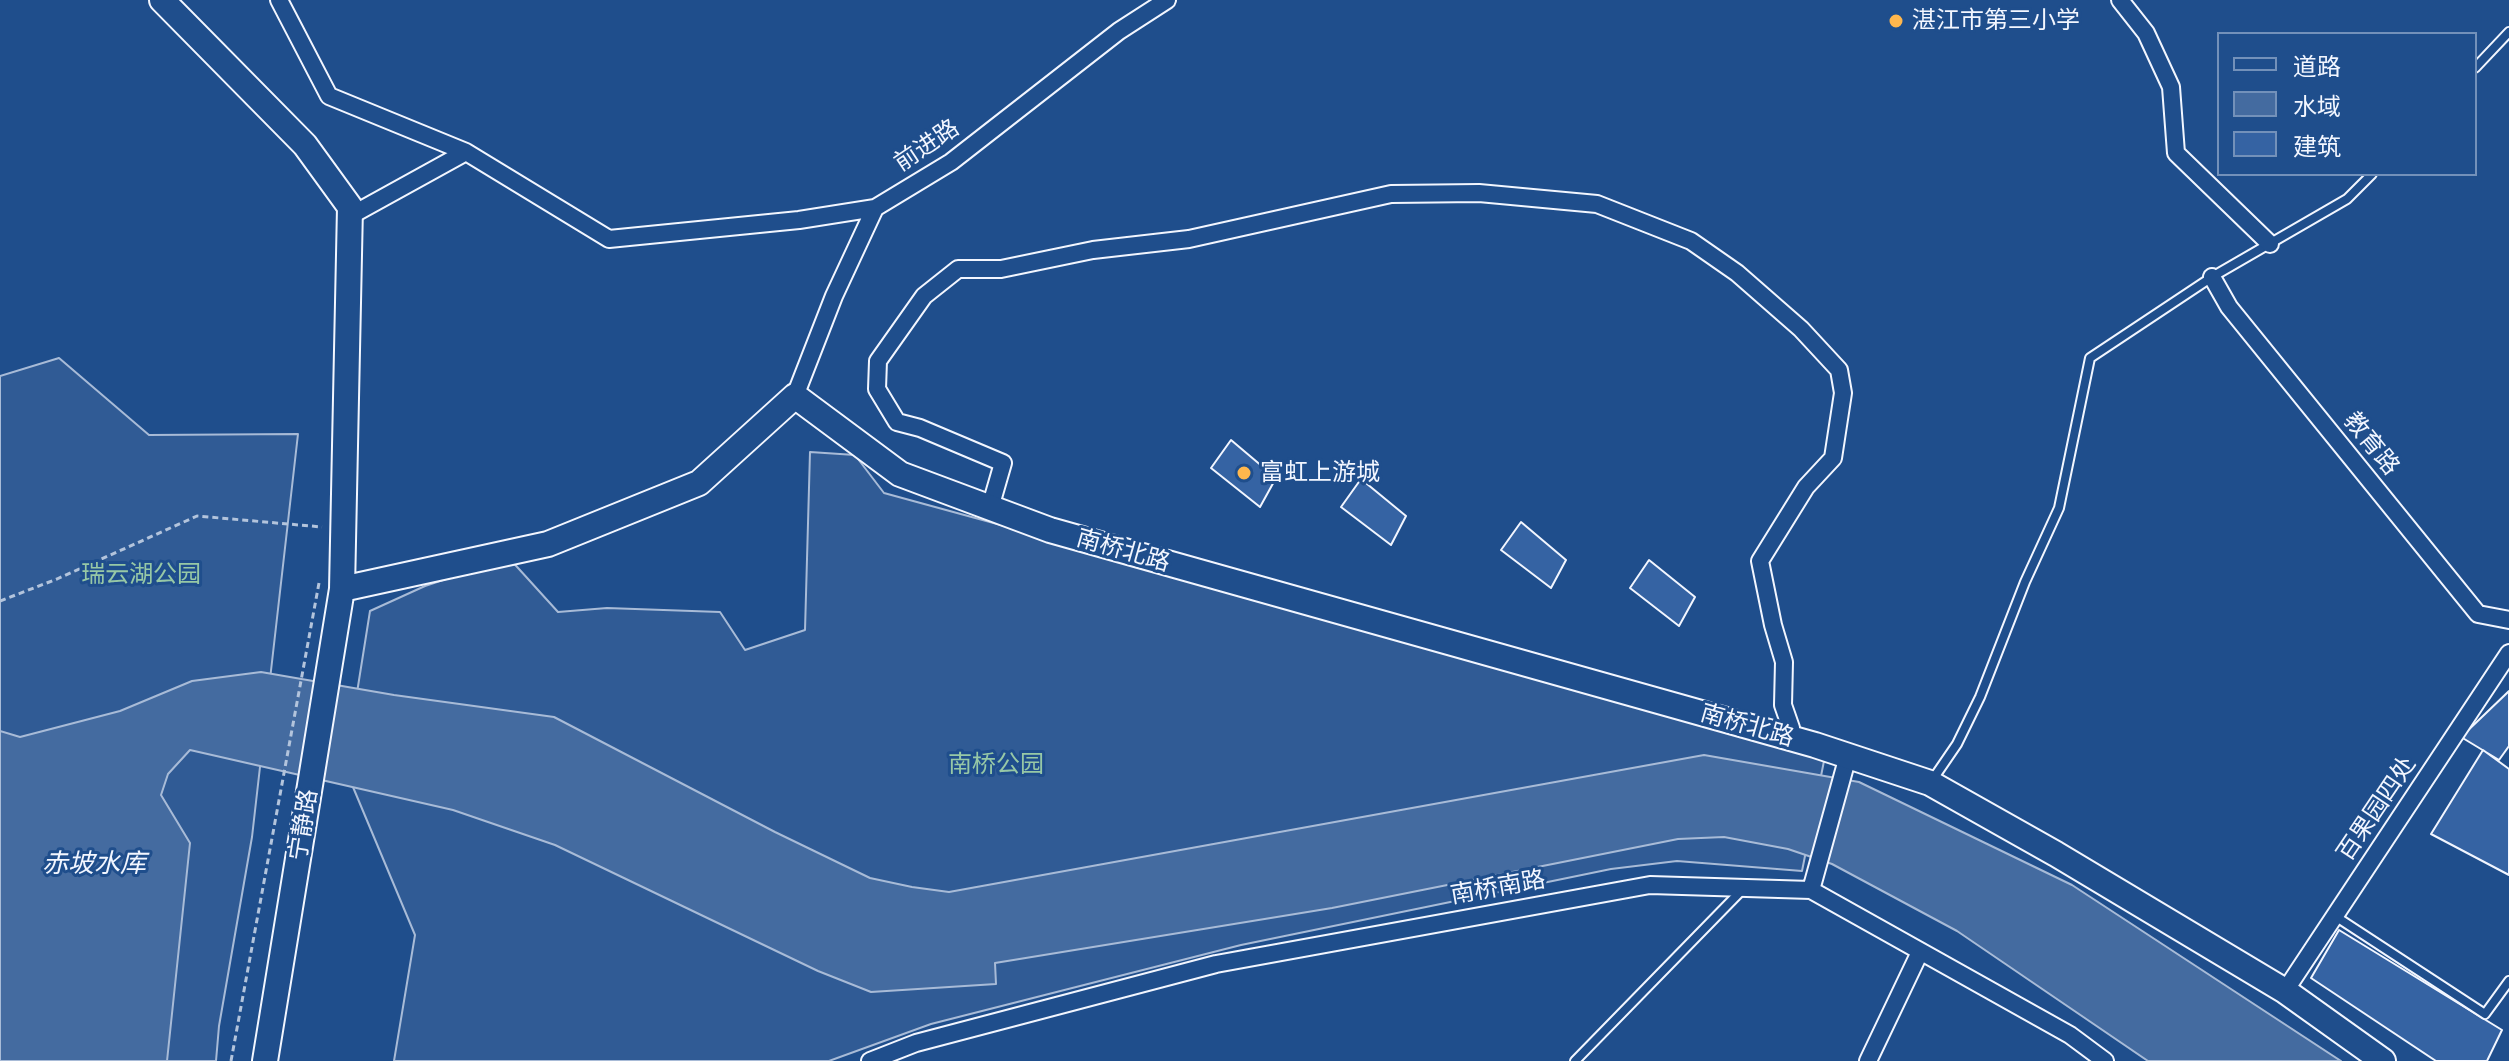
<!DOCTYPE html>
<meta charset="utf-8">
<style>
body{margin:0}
#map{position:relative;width:2509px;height:1061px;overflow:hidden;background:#1f4e8c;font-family:"PT Sans Narrow","Noto Sans SC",sans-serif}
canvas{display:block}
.legend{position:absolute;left:2217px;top:32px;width:260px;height:144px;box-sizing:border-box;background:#1f4e8c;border:2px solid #7391ba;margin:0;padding:10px 14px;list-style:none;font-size:24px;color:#f2f6ff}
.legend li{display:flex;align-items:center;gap:16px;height:40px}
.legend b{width:40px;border:2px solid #7391ba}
</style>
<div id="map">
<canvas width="2509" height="1061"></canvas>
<ul class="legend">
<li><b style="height:10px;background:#1f4e8c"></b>道路</li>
<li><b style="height:22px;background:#446ba0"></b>水域</li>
<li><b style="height:22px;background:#3563a3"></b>建筑</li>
</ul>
</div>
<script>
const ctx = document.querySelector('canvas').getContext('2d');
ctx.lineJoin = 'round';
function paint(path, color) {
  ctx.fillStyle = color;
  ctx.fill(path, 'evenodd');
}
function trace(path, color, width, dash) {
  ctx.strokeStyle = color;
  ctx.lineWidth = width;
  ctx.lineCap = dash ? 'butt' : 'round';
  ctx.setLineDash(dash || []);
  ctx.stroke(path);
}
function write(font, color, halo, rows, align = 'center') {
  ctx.font = font + ' "PT Sans Narrow","Noto Sans SC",sans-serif';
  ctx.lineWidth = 6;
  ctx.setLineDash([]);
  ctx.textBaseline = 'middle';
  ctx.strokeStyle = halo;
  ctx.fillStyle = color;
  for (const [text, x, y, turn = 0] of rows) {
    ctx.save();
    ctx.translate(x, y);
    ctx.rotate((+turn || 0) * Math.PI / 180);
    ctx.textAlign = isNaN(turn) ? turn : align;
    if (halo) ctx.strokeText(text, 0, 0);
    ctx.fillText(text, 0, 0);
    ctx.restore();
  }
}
const built = new Path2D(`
 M59,358L149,435L298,434L252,837L219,1026L216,1061H0V376Z
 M810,452L855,455L884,493L1826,751L1802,871L1677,861L1611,869L1241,945L931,1024L829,1061H394L415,935L345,768L370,611L425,586L509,558L558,612L607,608L720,612L745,650L805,630Z`);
const water = new Path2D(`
 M261,672L394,695L554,717L775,832L870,878L912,887L949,892L1704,755L1859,782L2072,885L2341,1061H2148L1957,931L1832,864L1788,849L1724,837L1678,839L1332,908L995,963L996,984L871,992L818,971L555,845L453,810L190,750L168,774L161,795L190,843L167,1061H0V731L20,737L120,711L192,681Z`);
const building = new Path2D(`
 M1231,440L1276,478L1260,507L1211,468Z
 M1361,479L1406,516L1391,545L1341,507Z
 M1521,522L1566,560L1551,588L1501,550Z
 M1649,560L1695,597L1679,626L1630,588Z
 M2509,691V746L2499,760L2461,737Z
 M2483,750L2509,769V875L2431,834Z
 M2339,930L2502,1030L2487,1061H2436L2311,978Z`);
const path = new Path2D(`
 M0,601L57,579L197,516L322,527
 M231,1061L319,583`);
const lane = new Path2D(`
 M2475,68L2509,32
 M1931,782L1957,744L1980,697L2025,582L2059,508L2090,358L2212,277L2347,199L2372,174
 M2335,916L2485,1014L2509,981
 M1575,1061L1742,890`);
const street = new Path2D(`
 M279,0L329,96L466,152L350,216
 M2120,0L2146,33L2171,87L2176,153L2270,244
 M466,152L609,239L799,220L875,208
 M2212,277L2229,307L2478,614L2509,620
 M795,396L834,296L875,208L951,162L1119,31L1167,0
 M990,508L1003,463L920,428L897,422L877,389L878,361L924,296L958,269H1001L1093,250L1189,239L1391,194L1479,193L1597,204L1691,241L1737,273L1801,329L1839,370L1843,393L1833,458L1806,487L1760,561L1773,625L1784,662L1783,705L1791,728
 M1811,890L1848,756
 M2285,991L2509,653
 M870,1061L916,1043L1216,964L1650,885L1811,890L2070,1035L2105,1061
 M1868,1061L1920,952`);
const secondary = new Path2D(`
 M162,0L305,145L350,207L342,589L548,544L699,483L795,396L900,474L1050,530L1815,745L1930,783L2056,854L2285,991L2383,1061
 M265,1061L342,589`);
const markers = [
 [1896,21,8,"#ffb74d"],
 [1244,473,8,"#ffb74d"]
];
const poiNames = [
 ["湛江市第三小学",1912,21],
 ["富虹上游城",1260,473]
];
const streetNames = [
 ["前进路",927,146,-34],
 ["教育路",2371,444,51],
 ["南桥北路",1123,551,16],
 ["南桥北路",1747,726,16],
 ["百果园四处",2377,809,-56],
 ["宁静路",304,825,-81],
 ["南桥南路",1498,888,-10]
];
const parkNames = [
 ["瑞云湖公园",141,575],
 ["南桥公园",996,765]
];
const waterNames = [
 ["赤坡水库",94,865]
];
paint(built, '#305b95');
trace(built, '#a8bbd7', 2);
paint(water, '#446ba0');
trace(water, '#a8bbd7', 2);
paint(building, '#3563a3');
trace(building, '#f2f6ff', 2);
trace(lane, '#f2f6ff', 12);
trace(street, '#f2f6ff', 20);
trace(secondary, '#f2f6ff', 28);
trace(path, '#b3c4dc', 3, [6, 4]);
trace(lane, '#1f4e8c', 8);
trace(street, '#1f4e8c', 16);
trace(secondary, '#1f4e8c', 24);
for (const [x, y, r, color] of markers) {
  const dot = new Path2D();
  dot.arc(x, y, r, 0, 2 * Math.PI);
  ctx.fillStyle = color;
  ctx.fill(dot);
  trace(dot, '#1f4e8c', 3);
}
write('24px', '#f2f6ff', '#1f4e8c', poiNames, 'left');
write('24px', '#f2f6ff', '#1f4e8c', streetNames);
write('24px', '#97c8a6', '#1f4e8c', parkNames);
write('italic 26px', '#f2f6ff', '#1f4e8c', waterNames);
</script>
